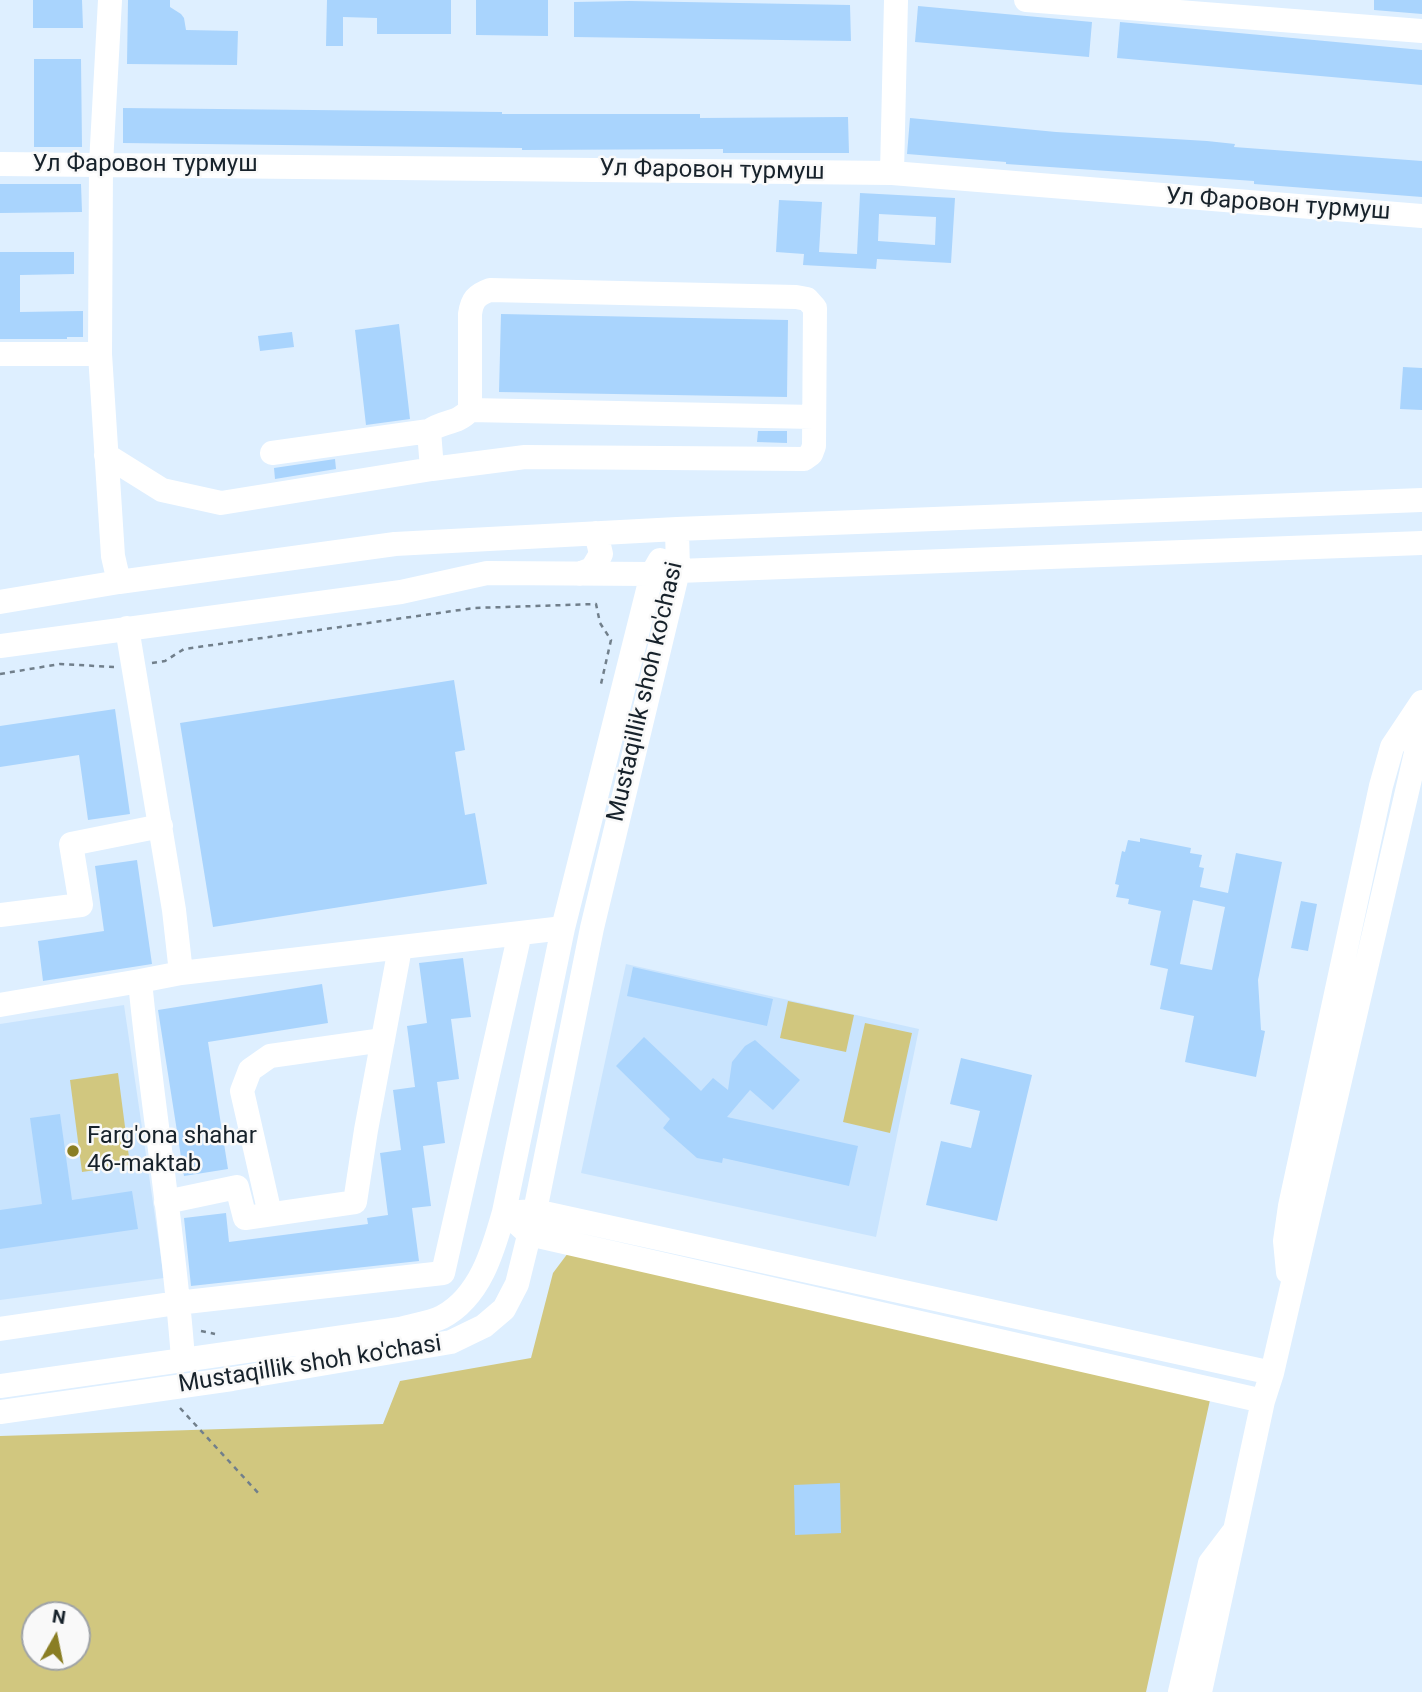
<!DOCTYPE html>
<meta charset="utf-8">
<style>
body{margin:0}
#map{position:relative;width:1422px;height:1692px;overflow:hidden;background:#deefff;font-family:Roboto,sans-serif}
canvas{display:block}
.north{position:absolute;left:21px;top:1601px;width:70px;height:70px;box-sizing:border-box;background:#f9f9f9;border:2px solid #9fa3a7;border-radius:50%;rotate:9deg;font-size:19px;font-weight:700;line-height:28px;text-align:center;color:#17222b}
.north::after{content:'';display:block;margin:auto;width:24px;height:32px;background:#8a7e24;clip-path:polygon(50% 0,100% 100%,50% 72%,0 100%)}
</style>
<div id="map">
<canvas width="1422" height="1692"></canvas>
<div class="north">N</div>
</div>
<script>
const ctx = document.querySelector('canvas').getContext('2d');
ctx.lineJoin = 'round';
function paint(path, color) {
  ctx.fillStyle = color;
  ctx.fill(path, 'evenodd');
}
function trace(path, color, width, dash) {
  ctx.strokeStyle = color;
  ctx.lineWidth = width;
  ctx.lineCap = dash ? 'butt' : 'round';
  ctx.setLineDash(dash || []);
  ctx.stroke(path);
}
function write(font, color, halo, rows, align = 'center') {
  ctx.font = font + ' Roboto,sans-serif';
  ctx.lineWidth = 5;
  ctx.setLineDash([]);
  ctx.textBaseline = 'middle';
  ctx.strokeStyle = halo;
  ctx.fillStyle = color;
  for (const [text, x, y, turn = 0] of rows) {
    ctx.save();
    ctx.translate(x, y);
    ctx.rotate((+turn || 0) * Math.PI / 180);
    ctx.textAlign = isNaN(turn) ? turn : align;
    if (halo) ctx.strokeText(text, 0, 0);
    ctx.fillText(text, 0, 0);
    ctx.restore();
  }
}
const built = new Path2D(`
 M626,964L919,1029L876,1237L581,1173Z
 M124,1005L164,1278L0,1300V1024Z`);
const green = new Path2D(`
 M788,1001L854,1015L846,1052L780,1038Z
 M865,1023L912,1033L890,1133L843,1122Z
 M118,1073L130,1165L82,1172L70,1080Z
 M568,1253L1210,1400L1146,1692H0V1436L383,1424L400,1381L531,1358L553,1273ZM35,1615H77V1657H35Z`);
const building = new Path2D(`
 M33,0H82L83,28H33Z
 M128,0H170V7L181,14L184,18L186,30L238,31L237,65L127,64Z
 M327,0H451V34H377V18L343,17V46H326Z
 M476,0H548V36L476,35Z
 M1374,0H1422V14L1374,10Z
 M629,1L850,5L851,41L574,37V2Z
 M918,6L1092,22L1089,57L915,42Z
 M1120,22L1422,50V85L1117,58Z
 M34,59H81L82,147H34Z
 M123,108L502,112V114H700V118L848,117L849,153H723V149L522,150V148L123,143Z
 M910,118L1056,132L1207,141L1235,144L1234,147L1422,161V197L1254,184V181L1006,164V162L907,154Z
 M0,184H81L82,212L0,213Z
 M860,193L955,198L951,263L877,259L876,269L803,265L804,254L776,252L779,200L822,202L819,252L857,254ZM879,214L936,217L935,245L878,241Z
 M0,252H74V274L20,275V312L83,311V337H67V339H0Z
 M501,314L788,320L787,397L499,392Z
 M399,324L410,419L366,425L355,330Z
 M292,332L294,347L260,351L258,336Z
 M1403,367L1422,368V410L1400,409Z
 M758,431H787V443L757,442Z
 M335,459L336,469L275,479L274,468Z
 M454,680L465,750L455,752L465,815L475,813L487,884L213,927L180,723Z
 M115,709L130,814L88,820L79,755L0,767V726Z
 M1140,838L1191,848L1190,853L1202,855L1199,867L1204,868L1200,887L1228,893L1236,853L1282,862L1258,980L1261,1030L1265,1031L1256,1077L1185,1062L1194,1016L1160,1009L1168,969L1150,965L1161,911L1128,904L1129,899L1116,897L1119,885L1115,884L1122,851L1125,852L1128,840L1140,842ZM1193,900L1225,907L1212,970L1180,964Z
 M137,860L152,964L43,981L38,941L104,931L95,866Z
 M1301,901L1317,904L1308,951L1291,948Z
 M463,958L471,1017L451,1019L459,1079L437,1082L445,1143L423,1146L431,1206L412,1208L419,1261L191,1286L184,1218L226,1213L229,1242L368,1224L367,1218L388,1215L380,1153L401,1150L393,1090L415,1087L407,1026L427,1023L419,963Z
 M633,967L773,999L767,1026L627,996Z
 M322,984L328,1023L208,1042L228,1169L184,1176L158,1010Z
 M644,1037L701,1091L713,1078L728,1090L732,1062L745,1046L755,1040L800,1080L773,1110L750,1090L727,1117L858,1146L849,1186L723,1158L722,1163L697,1158L663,1128L670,1119L616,1066Z
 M961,1058L1032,1075L997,1221L926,1205L941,1141L971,1148L980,1111L950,1104Z
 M60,1114L72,1200L132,1191L138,1229L0,1249V1210L42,1204L30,1118Z
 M840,1483L841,1533L795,1535L794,1485Z`);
const path = new Path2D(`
 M152,663L165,661L184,649L474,608L596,604L600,623L611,640L601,684
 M0,674L60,664L114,667
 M201,1331L215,1334
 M180,1408L260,1495`);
const minor = new Path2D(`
 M110,0L101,164L100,354L113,556L119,582
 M1026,0L1422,31
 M0,164L892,173L1422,216
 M892,173L896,0
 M0,354H100
 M470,410L814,417
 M272,453L429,431
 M106,455L162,490L221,503L432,469L525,457L804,459L811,454L814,446L815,308L807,299L796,297L490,290C476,295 472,300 470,314V410C456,425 444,420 429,431L432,469
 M579,574L592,569L601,554L596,533
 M0,602L119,582L395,544L677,529L1422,500
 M127,628L174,910L181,973
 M0,646L401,592L487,573L652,574L678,571L1422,543
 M0,915L81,905L71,844L161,826
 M0,1005L140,981
 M166,1202L237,1187L245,1218L355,1202L366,1130L400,948
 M520,1212L535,1211L1272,1373
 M270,1214L242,1091L250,1070L270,1056L383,1040
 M517,1223L529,1234L1263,1401
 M1288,1272L1285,1241L1290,1206L1381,786L1392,747L1422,702
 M0,1329L177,1303L443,1273L520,933
 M183,1359C174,1233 152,1107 140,981L181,973L563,928
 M0,1386L400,1329C413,1325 430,1323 442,1317C480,1297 493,1251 504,1212L563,928L652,574L660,560
 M0,1412L232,1379L451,1342L484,1326L504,1309L517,1284L535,1211L592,928L678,571L677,529
 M1180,1692L1210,1563L1232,1534
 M1200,1692L1263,1401L1272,1373L1422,727`);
const markers = [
 [73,1151,7,"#8a7e24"]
];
const streetNames = [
 ["Ул Фаровон турмуш",145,165],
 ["Ул Фаровон турмуш",712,171,1],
 ["Ул Фаровон турмуш",1278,205,4],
 ["Mustaqillik shoh ko'chasi",646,692,-77],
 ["Mustaqillik shoh ko'chasi",310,1365,-9]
];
const poiNames = [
 ["Farg'ona shahar",87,1137],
 ["46-maktab",87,1165]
];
paint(built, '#c9e4fe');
paint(green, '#d1c77f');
paint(building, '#a9d4fd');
trace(path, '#717f8b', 2.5, [5, 5]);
trace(minor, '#fff', 24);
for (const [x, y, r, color] of markers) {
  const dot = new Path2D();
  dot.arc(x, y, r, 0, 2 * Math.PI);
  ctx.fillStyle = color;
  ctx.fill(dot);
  trace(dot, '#f9f9f9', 2.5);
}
write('24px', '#17222b', '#f9f9f9', streetNames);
write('24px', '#17222b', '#f9f9f9', poiNames, 'left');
</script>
